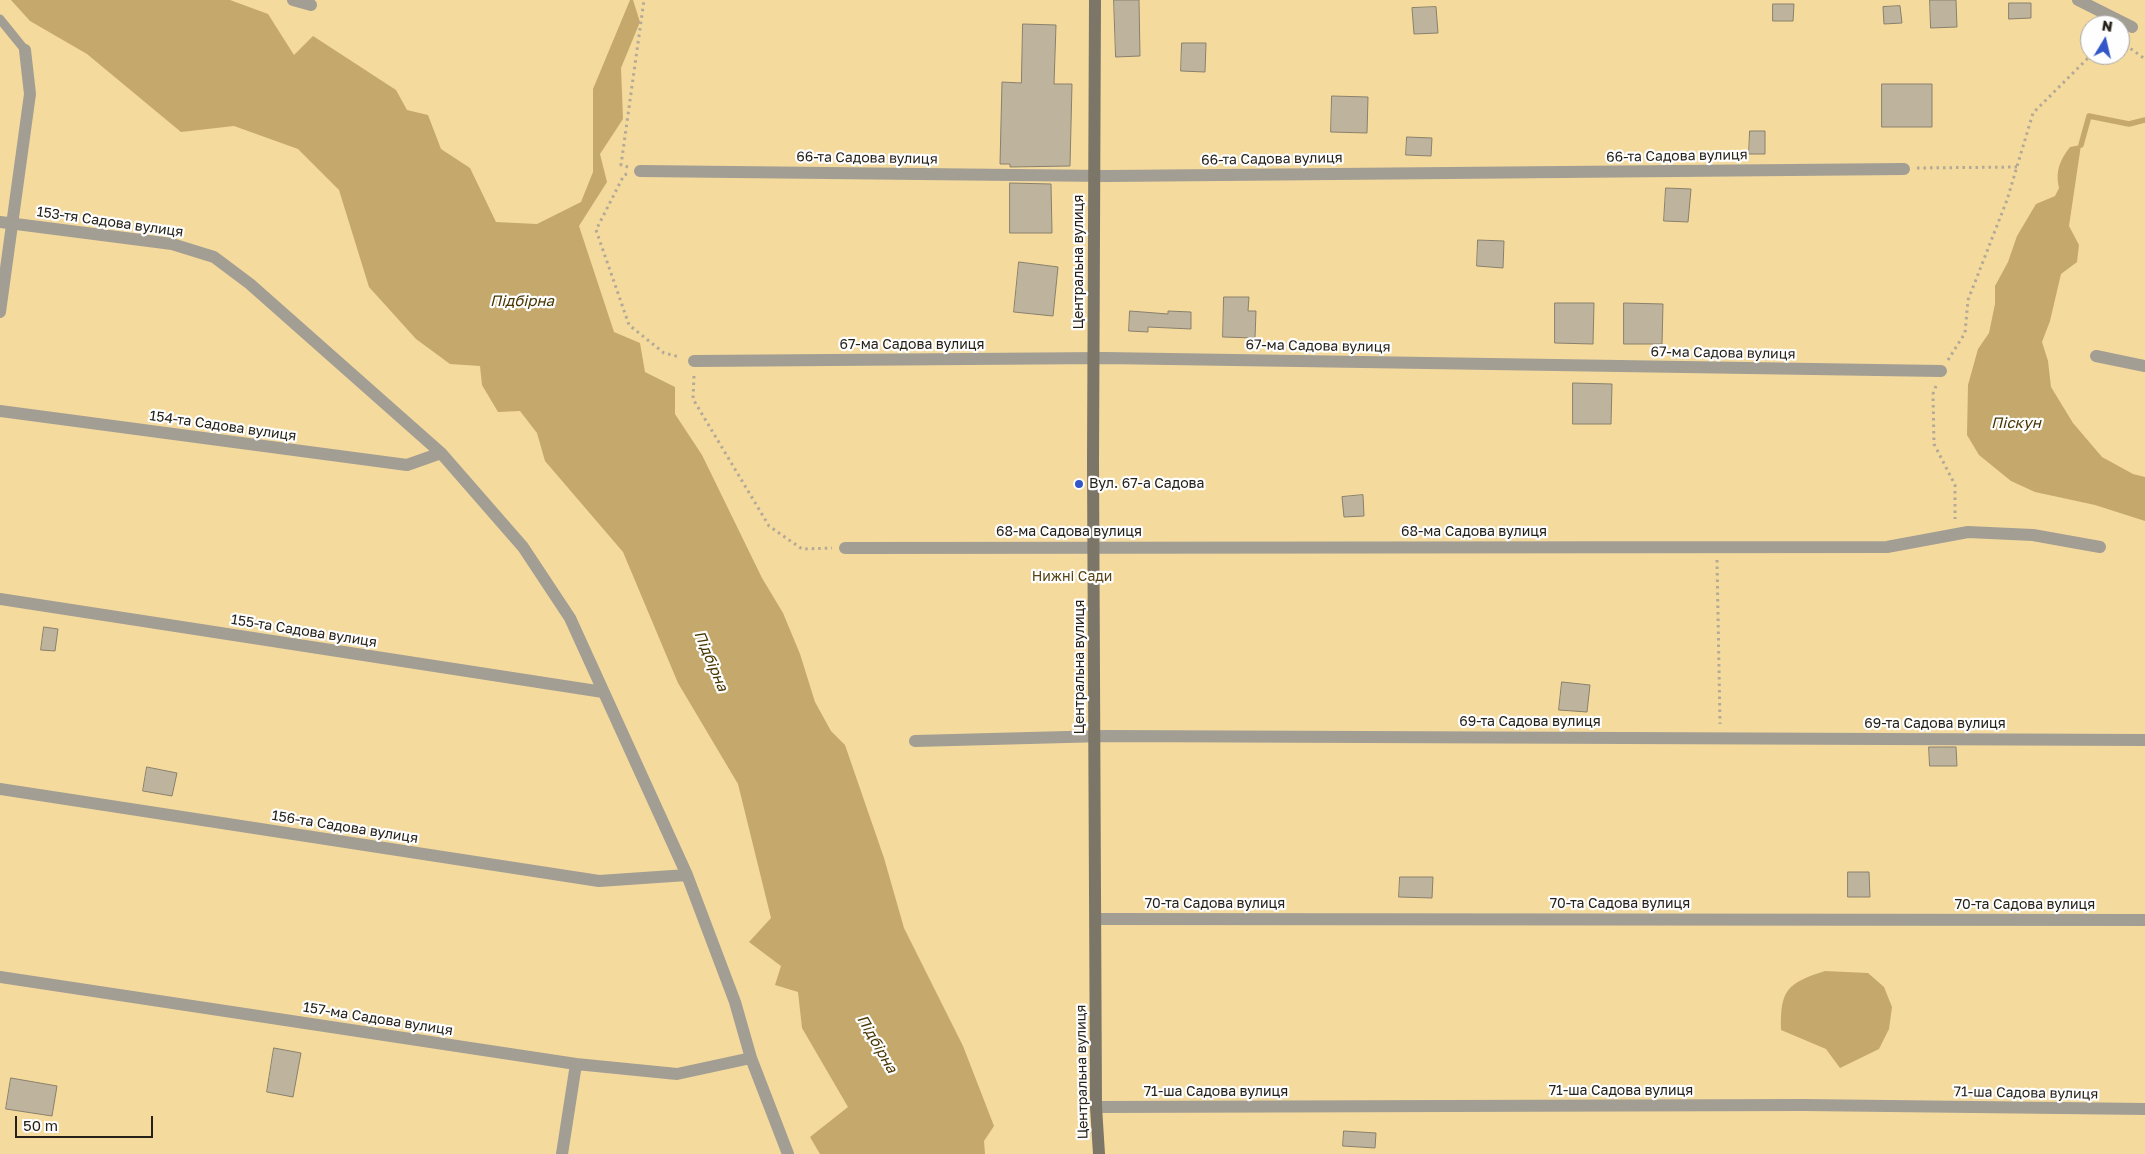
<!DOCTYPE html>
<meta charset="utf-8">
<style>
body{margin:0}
#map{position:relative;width:2145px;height:1154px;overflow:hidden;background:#fbf0d9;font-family:"Golos Text",sans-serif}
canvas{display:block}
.north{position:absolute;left:2080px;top:15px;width:50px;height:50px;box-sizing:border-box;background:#fefefe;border:1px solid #a8a6a3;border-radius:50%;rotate:9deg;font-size:14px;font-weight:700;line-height:20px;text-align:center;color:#26221a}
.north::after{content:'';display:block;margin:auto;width:18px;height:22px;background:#3357c8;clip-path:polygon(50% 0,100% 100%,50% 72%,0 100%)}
.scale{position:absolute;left:15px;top:1116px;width:138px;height:22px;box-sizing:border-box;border:2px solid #26221a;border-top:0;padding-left:6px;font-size:15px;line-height:18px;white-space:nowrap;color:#26221a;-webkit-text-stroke:4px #fefefe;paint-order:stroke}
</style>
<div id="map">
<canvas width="2145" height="1154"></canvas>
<div class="north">N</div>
<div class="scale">50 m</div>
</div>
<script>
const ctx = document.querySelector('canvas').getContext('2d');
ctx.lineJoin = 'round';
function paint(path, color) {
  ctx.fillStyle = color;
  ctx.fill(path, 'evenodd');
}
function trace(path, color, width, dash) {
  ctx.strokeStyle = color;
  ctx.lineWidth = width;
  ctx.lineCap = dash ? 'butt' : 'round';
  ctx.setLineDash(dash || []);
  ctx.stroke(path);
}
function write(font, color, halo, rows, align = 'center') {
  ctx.font = font + ' "Golos Text",sans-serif';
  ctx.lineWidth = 4.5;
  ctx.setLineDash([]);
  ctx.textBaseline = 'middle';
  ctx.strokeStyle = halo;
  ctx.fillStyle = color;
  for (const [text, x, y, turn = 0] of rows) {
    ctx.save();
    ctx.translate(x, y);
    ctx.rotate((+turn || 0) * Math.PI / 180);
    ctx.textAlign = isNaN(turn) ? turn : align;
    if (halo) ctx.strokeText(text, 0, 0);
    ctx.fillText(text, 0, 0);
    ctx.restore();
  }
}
const green = new Path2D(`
 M0,0H2145V1154H0ZM2090,25H2120V55H2090Z`);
const water = new Path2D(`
 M11,0H230L268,14L294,55L313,36L396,90L407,110L428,115L441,149L470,168L496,222L537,224L581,202L593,172V89L630,0H633L640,22L621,68L623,119L600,154L607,182L579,226L614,332L640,343L645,372L675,387V414L702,455L762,578L783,613L800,654L815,702L831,731L845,745L884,858L904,928L963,1046L994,1126L984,1141L985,1154H820L810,1137L848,1107L802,1028L798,992L775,985L781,966L749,942L771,918L738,784L678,683L623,552L545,461L537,433L520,411L498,412L482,385L480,366L450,364L416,339L369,287L339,190L298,149L234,126L181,132L87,54L30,21Z
 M2081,145L2069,226L2079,245L2077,262L2061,274L2050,321L2042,342L2048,361L2051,387L2073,423L2102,457L2133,474L2145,477V521L2095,505L2035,492L2011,481L1979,455L1967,435L1968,385L1978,349L1989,333L1995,304V286L2008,262L2017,236L2036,204L2055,196L2059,188C2055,171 2060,160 2070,147Z
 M1825,971L1868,973L1884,987L1892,1007L1889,1029L1879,1049L1840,1068L1826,1049L1781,1030C1780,990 1787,983 1825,971Z`);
const stream = new Path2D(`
 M2081,145L2089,116L2129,124L2145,120`);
const building = new Path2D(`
 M1114,0H1139L1140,56L1116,57Z
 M1930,0H1956L1957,27L1931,28Z
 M2009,3H2031V18L2009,19Z
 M1773,4H1794L1793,21H1773Z
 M1900,6L1902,23L1884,24L1883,7Z
 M1436,7L1438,33L1414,34L1412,8Z
 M1023,24L1056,25L1054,84H1072L1070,166L1010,167V164H1000L1002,82L1021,83Z
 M1182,43H1206L1205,72L1181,71Z
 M1882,84H1932V127H1882Z
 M1332,96L1368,97L1367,133L1331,132Z
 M1750,131H1765V154H1749Z
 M1407,137L1432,138L1431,156L1406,155Z
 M1010,183L1051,184L1052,233H1010Z
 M1666,188L1691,189L1688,222L1664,221Z
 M1478,240L1504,241L1503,268L1477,266Z
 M1019,262L1058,267L1053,316L1014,312Z
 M1224,297H1249L1248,311H1256L1255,338L1223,337Z
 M1555,303H1594L1593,344L1555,343Z
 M1624,303L1663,304L1662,344H1624Z
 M1130,311L1168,314V311L1191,312V329L1148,327V332L1129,331Z
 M1573,383L1612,384L1611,424H1573Z
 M1363,495L1364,516L1344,517L1342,497Z
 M44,627L58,629L55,651L41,650Z
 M1562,682L1590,685L1587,712L1559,710Z
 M1929,747H1956L1957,766H1930Z
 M147,767L177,773L172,796L143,791Z
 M1848,872H1869L1870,897H1848Z
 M1400,877H1433L1432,898L1399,897Z
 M274,1048L301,1053L293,1097L267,1092Z
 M11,1078L57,1086L52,1116L6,1109Z
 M1344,1131L1376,1133L1375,1148L1343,1146Z`);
const path = new Path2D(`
 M2120,41L2145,59
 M628,167L621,165L644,0
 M1917,168L2017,167
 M627,174L624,175L596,230L629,325L664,353L680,357
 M1948,360L1965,333L1968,300L2007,200L2033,113L2091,55
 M694,376L693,399L769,526L802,549L832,548
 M1936,386L1933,394L1934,444L1955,485V519
 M1717,560L1720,724`);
const lane = new Path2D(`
 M0,19L25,50`);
const street = new Path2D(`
 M293,0L311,5
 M2078,0L2132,27
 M640,171L1107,176L1904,169
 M0,222L172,244L214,257L250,284L441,453L523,547L570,618L687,875L735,1002L751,1058L788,1154
 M0,312L30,94L25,50
 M2096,356L2145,366
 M694,361L1105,358L1941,371
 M0,411L407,465L441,453
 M845,548L1887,547L1968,532L2033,535L2100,547
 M0,599L603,692
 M915,741L1105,736L2145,740
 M0,789L599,881L687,875
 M1096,919L2145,920
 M0,977L576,1064L677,1074L751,1058
 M1096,1107L1803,1105L2145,1109
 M562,1154L576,1064`);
const secondary = new Path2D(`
 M1095,0L1093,462L1096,1107L1099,1154`);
const markers = [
 [1079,484,5,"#3357c8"]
];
const streetNames = [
 ["66-та Садова вулиця",1677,156,-1],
 ["66-та Садова вулиця",867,158,1],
 ["66-та Садова вулиця",1272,159,-1],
 ["153-тя Садова вулиця",110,222,8],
 ["Центральна вулиця",1079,262,-90],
 ["67-ма Садова вулиця",912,345],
 ["67-ма Садова вулиця",1318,346,1],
 ["67-ма Садова вулиця",1723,353,1],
 ["154-та Садова вулиця",223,426,8],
 ["68-ма Садова вулиця",1069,532],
 ["68-ма Садова вулиця",1474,532],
 ["155-та Садова вулиця",304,631,9],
 ["Центральна вулиця",1080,667,-90],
 ["69-та Садова вулиця",1530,722],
 ["69-та Садова вулиця",1935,724],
 ["156-та Садова вулиця",345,827,9],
 ["70-та Садова вулиця",1215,904],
 ["70-та Садова вулиця",1620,904],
 ["70-та Садова вулиця",2025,905],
 ["157-ма Садова вулиця",378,1019,9],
 ["Центральна вулиця",1082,1072,-91],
 ["71-ша Садова вулиця",1621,1091],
 ["71-ша Садова вулиця",1216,1092],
 ["71-ша Садова вулиця",2026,1093,1]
];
const poiNames = [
 ["Вул. 67-а Садова",1089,484]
];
const parkNames = [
 ["Нижні Сади",1072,577]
];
const waterNames = [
 ["Підбірна",522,301],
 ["Піскун",2016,423],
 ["Підбірна",711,661,67],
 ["Підбірна",877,1044,60]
];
paint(green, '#f5da9d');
paint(water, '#c5a96c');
trace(stream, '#c5a96c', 5.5);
paint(building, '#beb49e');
trace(building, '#8a816c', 1);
trace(path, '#b2a997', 3, [2.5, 4]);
trace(lane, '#a29e94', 9);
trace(street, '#a29e94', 12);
trace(secondary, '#7c7668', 12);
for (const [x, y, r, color] of markers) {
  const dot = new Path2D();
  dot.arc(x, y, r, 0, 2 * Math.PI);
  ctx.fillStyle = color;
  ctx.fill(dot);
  trace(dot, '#fefefe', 2);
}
write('14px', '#26221a', '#fefefe', streetNames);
write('14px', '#26221a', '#fefefe', poiNames, 'left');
write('14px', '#574313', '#fefefe', parkNames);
write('italic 15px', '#483500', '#fefefe', waterNames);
</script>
